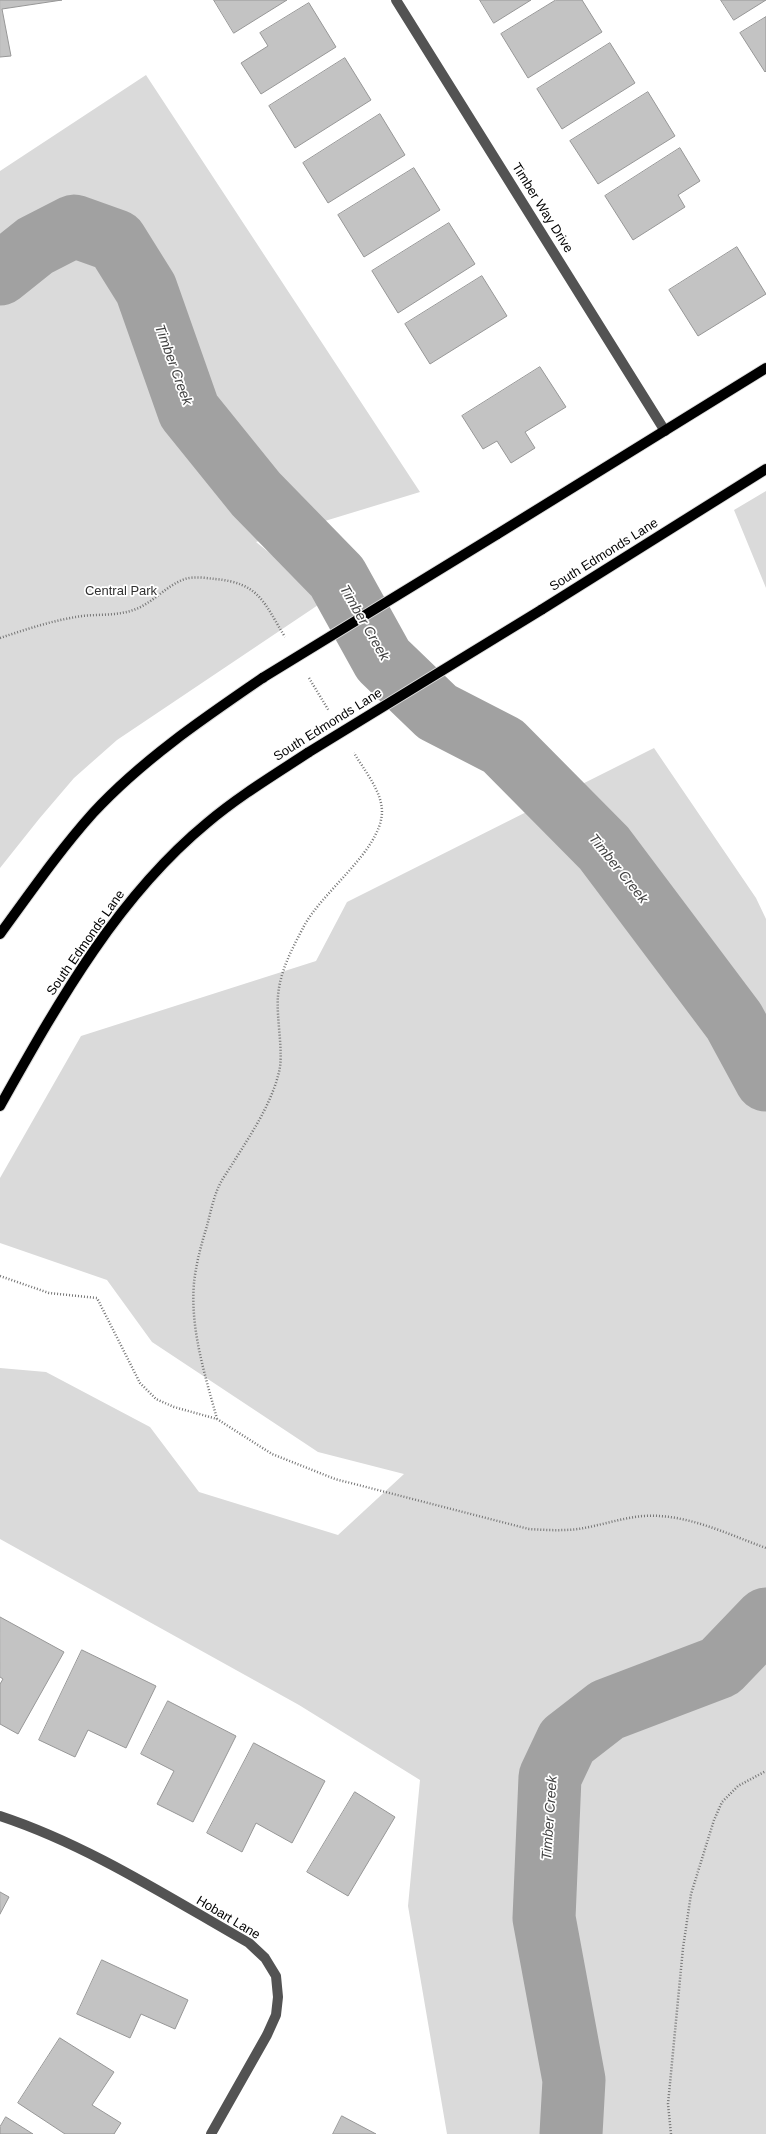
<!DOCTYPE html>
<style>
body{margin:0}
canvas{display:block;background:#fff}
</style>
<canvas width="766" height="2134"></canvas>
<script>
const ctx = document.querySelector('canvas').getContext('2d');
ctx.lineJoin = 'round';
function paint(path, color) {
  ctx.fillStyle = color;
  ctx.fill(path, 'evenodd');
}
function trace(path, color, width, dash) {
  ctx.strokeStyle = color;
  ctx.lineWidth = width;
  ctx.lineCap = dash ? 'butt' : 'round';
  ctx.setLineDash(dash || []);
  ctx.stroke(path);
}
function write(font, color, halo, rows, align = 'center') {
  ctx.font = font + ' Arial,sans-serif';
  ctx.lineWidth = 3.5;
  ctx.setLineDash([]);
  ctx.textBaseline = 'middle';
  ctx.strokeStyle = halo;
  ctx.fillStyle = color;
  for (const [text, x, y, turn = 0] of rows) {
    ctx.save();
    ctx.translate(x, y);
    ctx.rotate((+turn || 0) * Math.PI / 180);
    ctx.textAlign = isNaN(turn) ? turn : align;
    if (halo) ctx.strokeText(text, 0, 0);
    ctx.fillText(text, 0, 0);
    ctx.restore();
  }
}
const green = new Path2D(`
 M146,75L420,492L256,542L327,599L117,740L74,778L39,819L0,868V171Z
 M766,491V588L734,510Z
 M654,748L756,898L766,919V2134H447L408,1906L420,1780L299,1705L0,1539V1368L46,1372L150,1427L199,1492L338,1535L404,1474L318,1452L152,1342L107,1280L0,1243V1178L81,1036L316,961L347,902Z`);
const river = new Path2D(`
 M0,274L35,246L74,226L116,241L146,289L189,411L256,494L337,577L383,660L437,712L503,746L604,848L734,1021L766,1080
 M571,2134L574,2080L544,1918L550,1777L567,1741L607,1710L720,1667L766,1619`);
const building = new Path2D(`
 M0,0H62L2,9L11,56L0,57Z
 M214,0H287L234,33Z
 M480,0H531L494,23Z
 M556,0H582L602,32L528,78L501,34Z
 M721,0H766L734,20Z
 M309,3L336,47L261,94L241,63L268,46L260,33Z
 M766,17V71L765,72L740,33Z
 M610,43L635,83L562,129L537,89Z
 M345,58L371,100L295,148L269,106Z
 M648,92L675,136L598,184L570,141Z
 M380,114L405,155L328,203L303,163Z
 M680,148L700,181L678,195L685,207L633,240L605,196Z
 M414,168L440,210L364,257L338,215Z
 M449,223L475,264L398,313L372,271Z
 M737,247L766,294L698,336L669,290Z
 M482,276L507,316L430,364L405,324Z
 M540,367L566,407L525,432L535,448L511,463L497,441L483,449L462,416Z
 M0,1617L64,1652L18,1734L0,1724V1684L3,1679L0,1677Z
 M82,1650L156,1686L126,1748L88,1730L75,1757L39,1740Z
 M168,1701L236,1736L193,1822L157,1804L174,1771L141,1754Z
 M254,1743L325,1781L292,1843L256,1823L242,1852L207,1833Z
 M355,1792L395,1817L348,1896L307,1872Z
 M0,1892L9,1897L0,1914Z
 M102,1960L188,2000L175,2029L141,2014L130,2038L77,2014Z
 M60,2038L114,2072L92,2105L121,2123L114,2134H65L18,2103Z
 M342,2116L376,2134H333Z
 M6,2117L33,2134H0V2127Z`);
const path = new Path2D(`
 M0,638C27,629 54,620 82,616C100,614 119,616 136,609C154,602 167,585 185,579C194,576 206,578 215,579C260,583 264,603 285,637
 M309,678L329,711
 M0,1276L49,1293L97,1298L140,1383L156,1399L174,1407L217,1419L272,1454L335,1479L529,1529C545,1530 561,1531 578,1529C599,1526 621,1518 643,1516C686,1513 727,1534 766,1548
 M217,1419C205,1375 190,1329 194,1283C196,1264 201,1245 207,1226C210,1214 213,1200 218,1188C222,1179 228,1171 233,1163C251,1134 271,1105 279,1072C284,1053 276,1018 278,996C280,971 292,949 303,928C321,892 381,851 382,812C382,791 364,770 354,753
 M671,2134L668,2104L683,1948L691,1894L714,1820L722,1802L738,1786L766,1771`);
const minor = new Path2D(`
 M396,0L665,431
 M0,1816C88,1845 168,1897 249,1943L265,1958L276,1976L278,1997L276,2015L267,2035L211,2134`);
const major = new Path2D(`
 M496,535L766,368
 M541,610L766,469
 M0,934C30,893 59,851 93,813C142,760 204,718 264,677
 M0,1106C57,1005 116,898 207,823C239,796 274,775 309,752`);
const majorBridge = new Path2D(`
 M264,677L496,535
 M309,752L541,610`);
const streetNames = [
 ["Timber Way Drive",542,208,58],
 ["South Edmonds Lane",604,555,-32],
 ["South Edmonds Lane",328,725,-32],
 ["South Edmonds Lane",86,943,-55],
 ["Hobart Lane",228,1918,31]
];
const parkNames = [
 ["Central Park",121,591]
];
const waterNames = [
 ["Timber Creek",173,365,70],
 ["Timber Creek",364,623,60],
 ["Timber Creek",618,869,51],
 ["Timber Creek",550,1818,-86]
];
paint(green, '#dadada');
trace(river, '#a1a1a1', 63);
paint(building, '#c3c3c3');
trace(building, '#979797', 1);
trace(major, '#dbdbdb', 12);
trace(path, '#757575', 2.5, [1, 2]);
trace(minor, '#535353', 10);
trace(major, '#000', 10);
trace(majorBridge, '#dbdbdb', 12, []);
trace(majorBridge, '#000', 10);
write('13px', '#000', '#fff', streetNames);
write('13px', '#313131', '#fff', parkNames);
write('italic 14px', '#424242', '#fff', waterNames);
</script>
